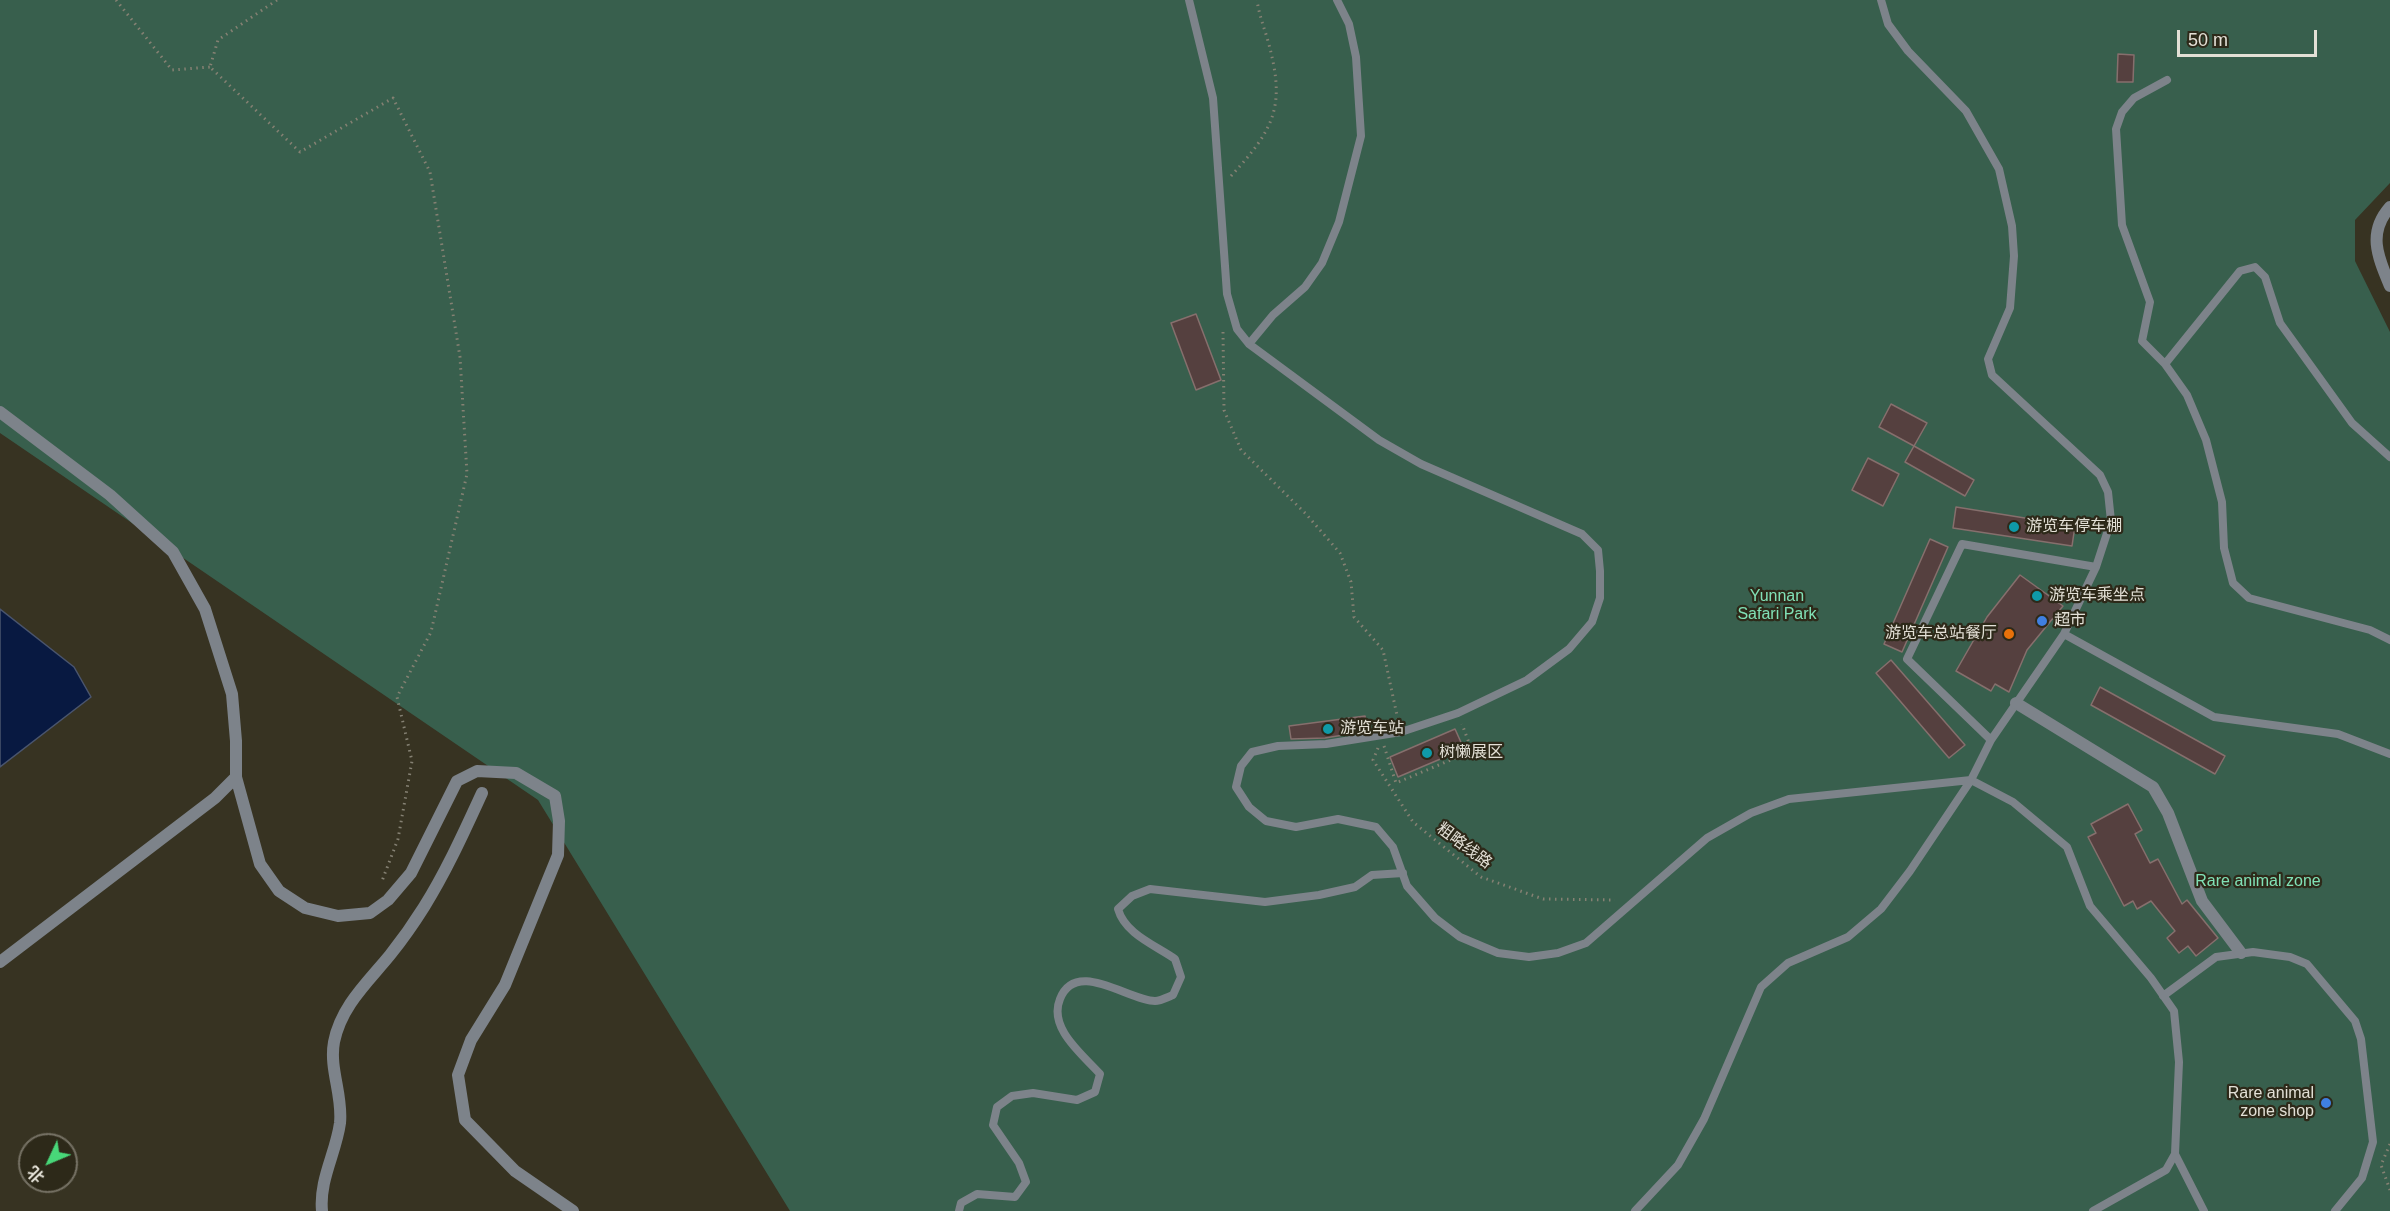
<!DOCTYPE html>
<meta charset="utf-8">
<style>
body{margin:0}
#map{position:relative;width:2390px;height:1211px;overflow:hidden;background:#373322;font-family:Helvetica,"Noto Sans SC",sans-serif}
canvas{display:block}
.north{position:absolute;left:18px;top:1133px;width:60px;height:60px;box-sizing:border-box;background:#2d2919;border:2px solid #767265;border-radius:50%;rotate:226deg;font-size:16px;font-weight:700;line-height:24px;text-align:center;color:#e3e0d6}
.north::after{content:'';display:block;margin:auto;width:21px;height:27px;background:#48d779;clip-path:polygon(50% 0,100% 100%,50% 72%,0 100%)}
.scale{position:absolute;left:2177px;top:30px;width:140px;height:27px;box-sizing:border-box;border:3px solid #e3e0d6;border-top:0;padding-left:8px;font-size:18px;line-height:21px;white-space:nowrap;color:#e3e0d6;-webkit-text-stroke:4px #2d2919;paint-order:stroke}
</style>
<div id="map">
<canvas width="2390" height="1211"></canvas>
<div class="north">北</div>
<div class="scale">50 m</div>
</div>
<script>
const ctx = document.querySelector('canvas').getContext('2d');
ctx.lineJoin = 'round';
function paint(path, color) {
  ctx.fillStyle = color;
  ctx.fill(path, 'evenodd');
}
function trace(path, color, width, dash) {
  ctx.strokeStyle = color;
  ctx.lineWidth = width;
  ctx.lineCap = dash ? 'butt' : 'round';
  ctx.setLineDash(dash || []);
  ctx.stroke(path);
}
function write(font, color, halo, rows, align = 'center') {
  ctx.font = font + ' Helvetica,"Noto Sans SC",sans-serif';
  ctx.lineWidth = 4.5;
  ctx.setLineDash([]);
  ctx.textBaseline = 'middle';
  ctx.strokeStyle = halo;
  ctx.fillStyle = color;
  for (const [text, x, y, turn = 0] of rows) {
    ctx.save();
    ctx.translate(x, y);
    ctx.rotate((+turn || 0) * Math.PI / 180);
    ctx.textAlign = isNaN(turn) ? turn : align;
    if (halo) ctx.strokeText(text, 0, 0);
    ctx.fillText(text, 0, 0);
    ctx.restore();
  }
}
const green = new Path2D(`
 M0,0H2390V183L2355,220V261L2390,332V1211H790L538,800L0,433Z`);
const water = new Path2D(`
 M0,609L74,667L91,697L0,767Z`);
const building = new Path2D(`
 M2118,54L2134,55L2133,82H2117Z
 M1196,314L1221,380L1196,390L1171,323Z
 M1891,404L1927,423L1914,446L1879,427Z
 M1914,446L1974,480L1965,496L1905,462Z
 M1868,458L1899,474L1883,506L1852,490Z
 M1956,507L2075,526L2072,546L1953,528Z
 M1930,539L1948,547L1902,652L1884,644Z
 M2020,575L2063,606L2027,650L2009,692L1995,684L1991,691L1956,671L1987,617Z
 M1891,660L1965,745L1949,758L1876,673Z
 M2100,687L2225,756L2215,774L2091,705Z
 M1365,716L1368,731L1325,738L1291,739L1289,726Z
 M1455,729L1464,749L1398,777L1390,757Z
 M2128,804L2142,830L2135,834L2150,863L2158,859L2182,904L2187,900L2218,938L2196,956L2188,946L2179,953L2167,938L2175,931L2151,901L2137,909L2133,901L2124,906L2088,837L2096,833L2091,824Z`);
const path = new Path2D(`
 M116,0L172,70L210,67
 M277,0L218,40L210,67L300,152L393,98L430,172L460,357L467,474L431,632L397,697L412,761L398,839L382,881
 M1231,176C1275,128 1286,106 1268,41C1264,27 1259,15 1257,0
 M1223,332L1224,410L1241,450L1306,514L1340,553L1351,582L1354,617L1383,650L1398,720
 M1384,746L1396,783L1472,751L1462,724
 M1378,748L1373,760L1413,822L1481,877L1543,899L1615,900
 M2390,1144L2381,1165L2390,1190`);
const lane = new Path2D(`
 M1189,0L1213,98L1227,294L1237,329L1249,344L1379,440L1421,464L1582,534L1598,550L1600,571V598L1592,622L1569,649L1527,680L1458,713L1401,732L1326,744L1278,746L1252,752L1241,766L1236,787L1249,807L1266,821L1296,827L1338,819L1376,827L1393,847L1407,886L1435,918L1460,937L1498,953L1529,957L1558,953L1586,943L1707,838L1751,813L1789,799L1971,780L2013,802L2067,847L2090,906L2151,978L2174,1011L2179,1062L2175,1154L2166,1170L2093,1211
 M2167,80L2134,98L2122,112L2116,129L2122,225L2150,302L2142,341L2165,364L2187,395L2206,440L2222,502L2224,548L2233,583L2249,598L2370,630L2390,640
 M1249,344L1273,315L1305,287L1322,263L1339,222L1361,136L1356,57L1349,24L1337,0
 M2165,364L2240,271L2255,267L2265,277L2280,323L2293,341L2352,423L2390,457
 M2064,634L2214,717L2338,734L2390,754
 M1991,740L1907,659L1962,544L2096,567
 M2163,996L2216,957L2253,952L2290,957L2307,964L2355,1021L2361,1039L2373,1142L2362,1178L2335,1211
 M2175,1154L2204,1211
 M959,1211L961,1203L977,1194L1015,1197L1026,1182L1019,1163L993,1125L997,1107L1012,1096L1033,1093L1077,1100L1095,1092L1100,1074C1082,1054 1048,1028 1060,999C1076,958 1129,1001 1155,1001C1160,1001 1168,997 1173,995L1181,977L1175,959C1155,945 1125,934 1118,909L1132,896L1150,889L1265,902L1319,895L1355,887L1372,875L1403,873
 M1635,1211L1678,1165L1704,1119L1761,987L1788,963L1848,937L1881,909L1910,871L1971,780L1991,740L2064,634L2096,567L2111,521L2108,492L2100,475L1992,375L1988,359L2010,308L2014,256L2012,226L1999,169L1966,111L1908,51L1888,24L1881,0`);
const street = new Path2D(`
 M2390,207C2367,233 2378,257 2390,286
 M0,412L110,495L173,552L205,609L232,694L236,741V777L215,798L0,962
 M2016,703L2153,787L2168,813L2202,901L2241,953
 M236,777L260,864L279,891L305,908L338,916L370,913L388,900L411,873L457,781L477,771L516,773L555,796L559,821L558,855L505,985L471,1040L458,1075L465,1120L515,1171L573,1211
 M322,1211C319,1180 336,1153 340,1123C343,1095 329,1069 334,1042C341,1006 368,982 390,955C402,940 414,923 424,907C447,870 464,832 482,793`);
const markers = [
 [2014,527,6,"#0f9aa8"],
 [2037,596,6,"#0f9aa8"],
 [2042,621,6,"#3f7fe0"],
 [2009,634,6,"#e8710a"],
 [1328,729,6,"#0f9aa8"],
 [1427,753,6,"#0f9aa8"],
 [2326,1103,6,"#3f7fe0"]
];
const poiNames = [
 ["游览车停车棚",2026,527],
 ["游览车乘坐点",2049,596],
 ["超市",2054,621],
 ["游览车总站餐厅",1997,634,"right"],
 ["游览车站",1340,729],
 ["树懒展区",1439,753],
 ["Rare animal",2314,1094,"right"],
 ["zone shop",2314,1112,"right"]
];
const parkNames = [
 ["Yunnan",1777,597],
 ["Safari Park",1777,615],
 ["Rare animal zone",2258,882]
];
const streetNames = [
 ["粗略线路",1464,846,37]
];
paint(green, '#385f4d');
paint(water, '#081941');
trace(water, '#4a556e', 1.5);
paint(building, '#55403f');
trace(building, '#866f6d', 1.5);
trace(path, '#858173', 3, [1.5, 4.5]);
trace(lane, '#7d838a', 8);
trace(street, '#7d838a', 12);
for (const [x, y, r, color] of markers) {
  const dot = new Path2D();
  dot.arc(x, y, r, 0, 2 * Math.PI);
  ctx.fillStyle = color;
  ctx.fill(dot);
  trace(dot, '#2d2919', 2);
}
write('16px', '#e3e0d6', '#2d2919', poiNames, 'left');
write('16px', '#81e1b6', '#2d2919', parkNames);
write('16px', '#e3e0d6', '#2d2919', streetNames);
</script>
